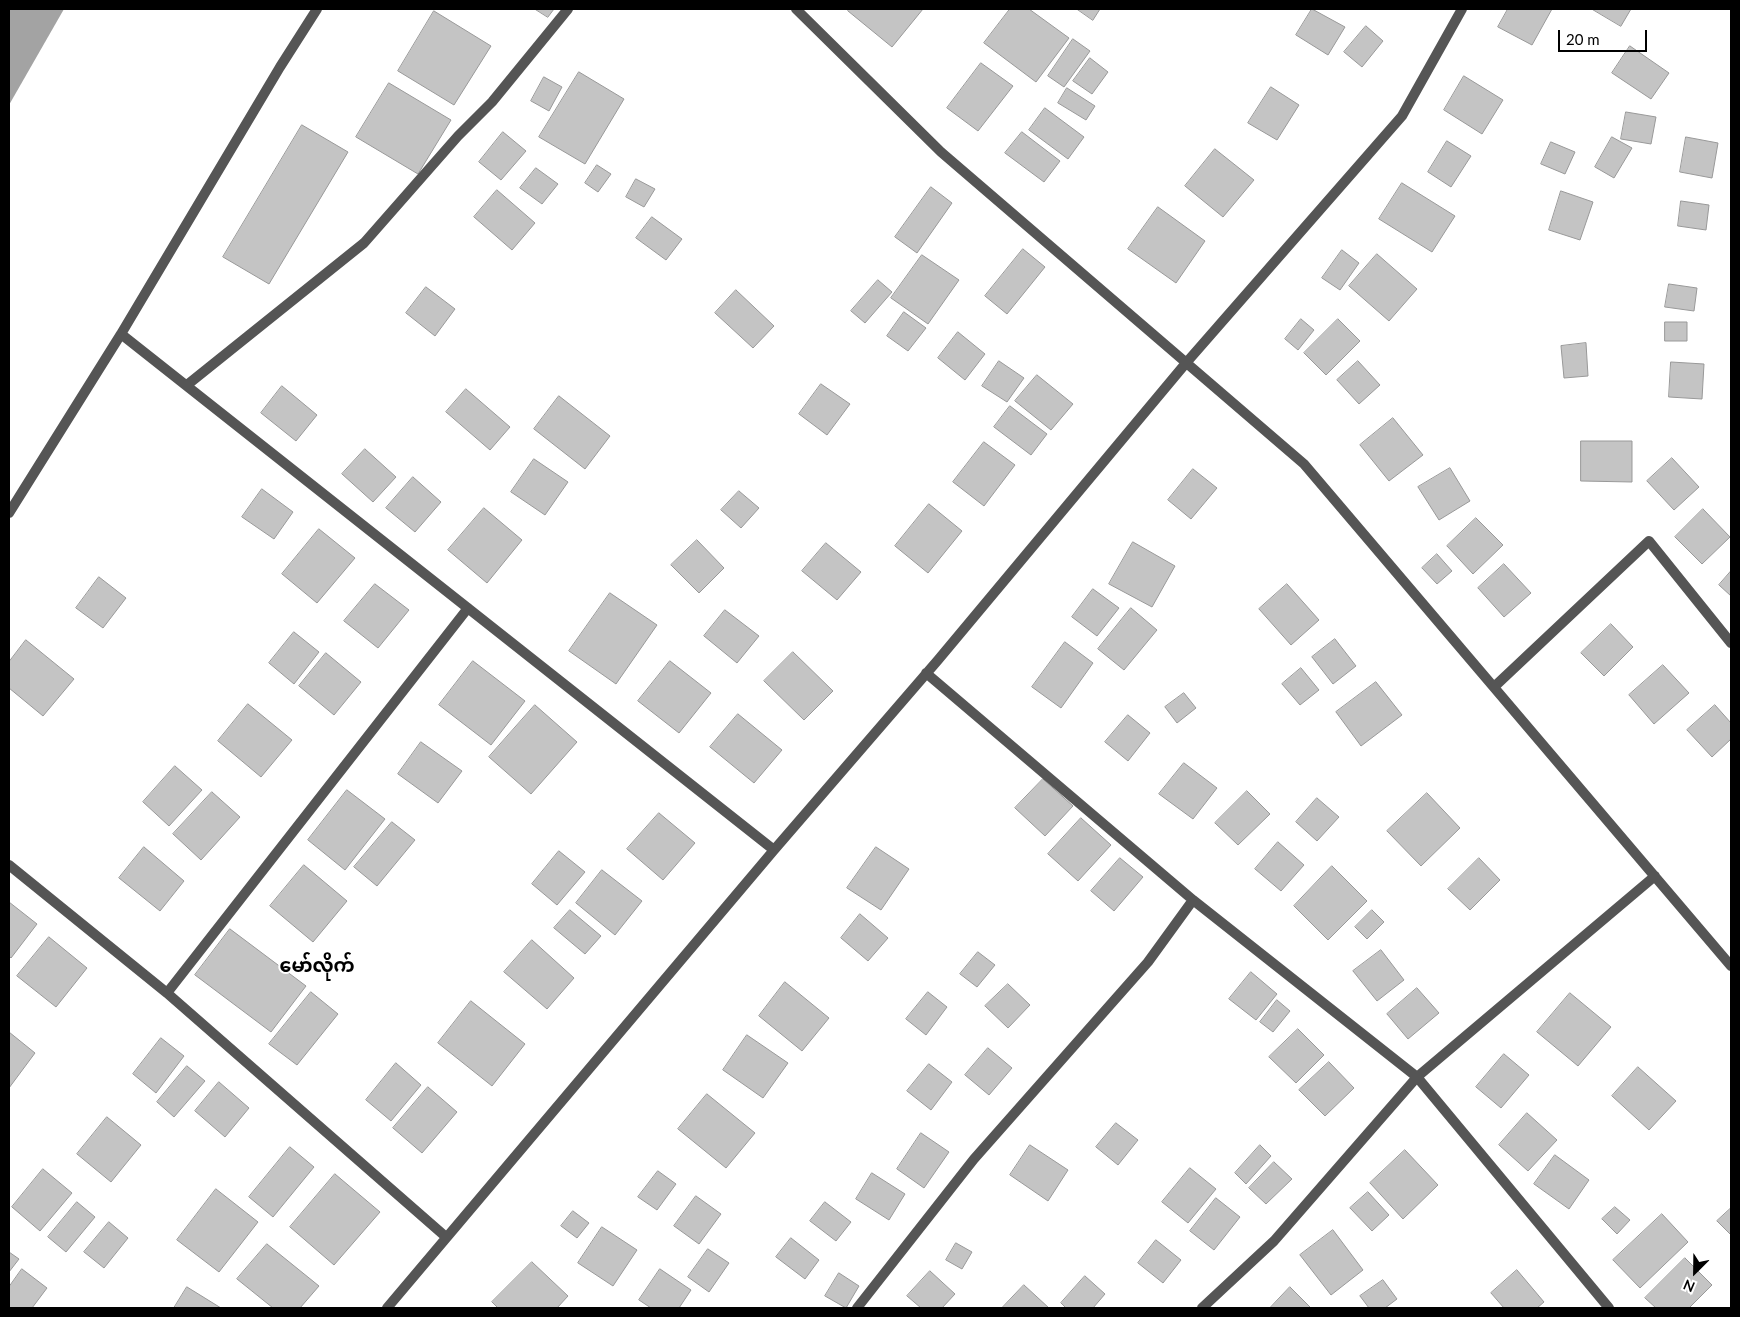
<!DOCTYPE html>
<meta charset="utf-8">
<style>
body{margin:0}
#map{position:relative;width:1740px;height:1317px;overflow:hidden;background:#fff;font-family:Lato,sans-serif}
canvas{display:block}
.frame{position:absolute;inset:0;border:10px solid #000;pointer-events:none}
.north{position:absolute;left:1670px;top:1247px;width:50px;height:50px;-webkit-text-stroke:4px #fff;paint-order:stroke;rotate:203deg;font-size:14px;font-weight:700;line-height:20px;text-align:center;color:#000}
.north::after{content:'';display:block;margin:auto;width:18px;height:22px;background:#000;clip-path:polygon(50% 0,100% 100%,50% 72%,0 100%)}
.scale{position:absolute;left:1558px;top:30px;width:89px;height:22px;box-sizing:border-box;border:2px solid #000;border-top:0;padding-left:6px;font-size:15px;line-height:18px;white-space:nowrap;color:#000;-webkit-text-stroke:4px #fff;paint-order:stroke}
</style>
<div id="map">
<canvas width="1740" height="1317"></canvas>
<div class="frame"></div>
<div class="north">N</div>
<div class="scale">20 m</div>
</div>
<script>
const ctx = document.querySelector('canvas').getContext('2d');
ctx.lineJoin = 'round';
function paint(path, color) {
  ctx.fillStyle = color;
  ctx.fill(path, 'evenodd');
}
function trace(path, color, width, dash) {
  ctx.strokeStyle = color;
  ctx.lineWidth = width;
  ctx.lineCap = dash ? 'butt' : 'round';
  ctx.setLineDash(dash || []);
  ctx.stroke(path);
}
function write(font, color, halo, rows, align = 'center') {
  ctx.font = font + ' Lato,"Noto Sans Myanmar",sans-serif';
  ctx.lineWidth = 4;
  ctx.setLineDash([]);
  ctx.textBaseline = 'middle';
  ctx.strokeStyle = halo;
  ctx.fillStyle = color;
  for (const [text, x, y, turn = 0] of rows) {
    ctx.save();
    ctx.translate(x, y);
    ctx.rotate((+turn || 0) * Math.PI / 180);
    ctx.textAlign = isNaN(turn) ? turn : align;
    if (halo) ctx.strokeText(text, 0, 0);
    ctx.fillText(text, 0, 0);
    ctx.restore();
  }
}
const water = new Path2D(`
 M9,9H64L9,105Z`);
const building = new Path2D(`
 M535,9H554L548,17Z
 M849,9H923L892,47L848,11Z
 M1010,9H1029L1069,38L1036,82L984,43Z
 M1077,9H1100L1093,20Z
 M1312,9L1345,27L1328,55L1296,35Z
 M1508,9H1552L1532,45L1498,27Z
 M1592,9H1631L1621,26Z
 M434,11L491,46L454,105L398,71Z
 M1366,26L1383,41L1362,67L1344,52Z
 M1073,39L1090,51L1064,87L1048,76Z
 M1630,46L1669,73L1651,99L1612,73Z
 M1090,58L1108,72L1092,94L1073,81Z
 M981,63L1013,86L978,131L947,108Z
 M579,72L624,99L585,164L539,137Z
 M1464,76L1503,100L1482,134L1444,110Z
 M544,77L562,87L549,111L531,101Z
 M389,83L451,120L418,174L356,137Z
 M1271,87L1299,105L1277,140L1248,123Z
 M1067,88L1095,106L1086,120L1058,103Z
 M1045,108L1084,137L1068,159L1029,130Z
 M1626,112L1656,117L1651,144L1621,139Z
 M302,125L348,152L269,284L223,257Z
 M503,132L526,151L501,180L479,162Z
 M1022,132L1060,161L1044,182L1005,153Z
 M1612,137L1632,148L1614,178L1595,167Z
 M1686,137L1718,143L1712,178L1680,172Z
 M1447,141L1471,156L1451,187L1428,172Z
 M1551,142L1575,152L1565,174L1541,164Z
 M1215,149L1254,180L1223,217L1185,186Z
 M597,165L611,174L598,192L585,183Z
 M536,168L558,184L542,204L520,188Z
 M636,179L655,189L644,207L626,197Z
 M1402,183L1455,216L1432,252L1379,219Z
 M931,187L952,203L917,253L895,237Z
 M497,190L535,223L512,250L474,217Z
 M1561,191L1593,202L1580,240L1549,230Z
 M1681,201L1709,205L1706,230L1678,226Z
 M1158,207L1205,241L1176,283L1128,249Z
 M652,217L682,239L666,260L636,238Z
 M1023,249L1045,267L1007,314L985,296Z
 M1342,250L1359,263L1340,290L1322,278Z
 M1377,254L1417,289L1389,321L1349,286Z
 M922,255L959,280L928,324L891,298Z
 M878,280L892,292L865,323L851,311Z
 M1669,284L1697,288L1694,311L1665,307Z
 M426,287L455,309L435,336L406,313Z
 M736,290L774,326L753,348L715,313Z
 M904,312L926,328L908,351L887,336Z
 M1301,319L1314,330L1298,350L1285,339Z
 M1338,319L1360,341L1326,375L1304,353Z
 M1665,322H1687V341H1665Z
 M958,332L985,354L965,380L938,358Z
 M1586,343L1588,376L1564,378L1561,346Z
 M999,361L1024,378L1007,402L982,386Z
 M1358,361L1380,385L1359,404L1337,380Z
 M1671,362L1704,364L1702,399L1669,397Z
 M1037,375L1073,404L1051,430L1015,401Z
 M821,384L850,404L827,435L799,414Z
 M282,386L317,415L296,441L261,413Z
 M466,389L510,427L490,450L446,412Z
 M559,396L610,436L585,469L534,429Z
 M1010,406L1047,434L1031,455L994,427Z
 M1393,418L1423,455L1389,481L1360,445Z
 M1581,441H1632V482L1581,481Z
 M984,442L1015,465L984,506L953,482Z
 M365,449L396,477L373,502L342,474Z
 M1672,458L1699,487L1674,510L1647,481Z
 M534,459L568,482L545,515L511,492Z
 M1450,468L1470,501L1439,520L1418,487Z
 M1193,469L1217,488L1191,519L1168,500Z
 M413,477L441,502L415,532L386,508Z
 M262,489L293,512L274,539L242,517Z
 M739,491L759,508L741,528L721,510Z
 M929,504L962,531L928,573L895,546Z
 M484,508L522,540L487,583L448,550Z
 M1703,509L1730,537L1702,564L1675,537Z
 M1476,518L1503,545L1473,574L1447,546Z
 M319,529L355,558L317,603L282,574Z
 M697,540L724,568L699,593L671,565Z
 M1133,542L1175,566L1152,607L1109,584Z
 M826,543L861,572L837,600L802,571Z
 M1437,554L1452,571L1437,584L1422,568Z
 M1504,564L1531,593L1504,617L1478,588Z
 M1731,571V596L1719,585Z
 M99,577L126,598L103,628L76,608Z
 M375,584L409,610L378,648L344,621Z
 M1287,584L1319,620L1291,645L1259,609Z
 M1093,589L1119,608L1097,636L1072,617Z
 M610,593L657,625L616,684L569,651Z
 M1131,608L1157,630L1124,670L1098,649Z
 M725,610L759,636L737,663L704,636Z
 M1611,624L1633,647L1604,676L1581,653Z
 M294,632L319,652L294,684L269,663Z
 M1335,639L1356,666L1333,684L1312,657Z
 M26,640L74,679L43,716L9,688V662Z
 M1065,642L1093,663L1061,708L1032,687Z
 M793,652L833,691L804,720L764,681Z
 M326,653L361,682L334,715L299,686Z
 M473,661L525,701L491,745L439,705Z
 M670,661L711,693L679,733L638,701Z
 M1663,665L1689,693L1654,724L1629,695Z
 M1301,668L1319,690L1300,705L1282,684Z
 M1376,682L1402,715L1361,746L1336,712Z
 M1184,693L1196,708L1177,723L1165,707Z
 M248,704L292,740L261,777L218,741Z
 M535,705L577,742L531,794L489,757Z
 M1715,705L1731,723V739L1712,757L1687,730Z
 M738,714L782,750L754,783L710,747Z
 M1128,715L1150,733L1128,761L1105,742Z
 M421,742L462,771L438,803L398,774Z
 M1184,763L1217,788L1193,819L1159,794Z
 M175,766L202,790L169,826L143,802Z
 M1043,779L1073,806L1045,836L1015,808Z
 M347,790L385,819L345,870L308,840Z
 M1247,791L1270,814L1238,845L1215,823Z
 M212,792L240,817L201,860L173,834Z
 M1427,793L1460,828L1421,866L1387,831Z
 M1317,798L1339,817L1317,841L1296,822Z
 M659,813L695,843L663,880L627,849Z
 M1081,818L1111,845L1078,881L1048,854Z
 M392,822L415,840L377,886L354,867Z
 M1278,842L1304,865L1281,891L1255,869Z
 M144,847L184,881L160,911L119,878Z
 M876,847L909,869L881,910L847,888Z
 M559,851L585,872L557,905L532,884Z
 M1120,858L1143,877L1114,911L1091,891Z
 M1479,858L1500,880L1470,910L1448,889Z
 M304,865L347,901L313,942L270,906Z
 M1332,866L1367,901L1328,940L1294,906Z
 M602,870L642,901L615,935L576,903Z
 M9,902L37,924L11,958L9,956Z
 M570,910L601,936L585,954L554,928Z
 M1372,910L1384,922L1367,939L1355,927Z
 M860,914L888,938L868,961L841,938Z
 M230,929L306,986L271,1032L195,975Z
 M49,937L87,968L56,1007L17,976Z
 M532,940L574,978L547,1009L504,972Z
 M1381,950L1404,980L1377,1001L1353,971Z
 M978,952L995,965L977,987L960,974Z
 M1251,972L1277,994L1256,1020L1229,999Z
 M785,982L829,1018L802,1051L759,1016Z
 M1008,984L1030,1005L1008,1028L985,1006Z
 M1417,988L1439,1013L1408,1039L1387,1014Z
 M311,992L338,1014L297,1065L269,1044Z
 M928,992L947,1007L926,1035L906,1019Z
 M1570,993L1611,1027L1578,1066L1537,1032Z
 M1277,1000L1290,1011L1273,1032L1260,1022Z
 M471,1001L525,1044L492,1086L438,1043Z
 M1298,1029L1324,1055L1296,1083L1269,1057Z
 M9,1032L35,1053L9,1088Z
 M747,1035L788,1063L763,1098L723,1070Z
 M161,1038L184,1056L156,1093L133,1074Z
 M988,1048L1012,1068L989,1095L965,1075Z
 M1504,1054L1529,1075L1501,1108L1476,1087Z
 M1329,1062L1354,1088L1325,1116L1299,1090Z
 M396,1063L421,1085L391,1121L366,1100Z
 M929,1064L952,1082L931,1110L907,1091Z
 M187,1066L205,1081L174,1117L157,1102Z
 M1638,1067L1676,1101L1649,1130L1612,1096Z
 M219,1082L249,1108L225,1137L195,1111Z
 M428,1087L457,1112L422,1153L393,1128Z
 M707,1094L755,1133L726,1168L678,1129Z
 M1527,1113L1557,1140L1528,1171L1499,1145Z
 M107,1117L141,1145L111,1182L77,1154Z
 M1116,1123L1138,1140L1118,1165L1096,1147Z
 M921,1133L949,1152L924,1188L897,1169Z
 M1030,1145L1068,1170L1048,1201L1010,1175Z
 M1260,1145L1271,1156L1246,1184L1235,1173Z
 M290,1147L314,1167L273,1217L249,1197Z
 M1405,1150L1438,1185L1403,1219L1370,1183Z
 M1555,1155L1589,1180L1569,1209L1534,1184Z
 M1274,1162L1292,1179L1266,1204L1249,1188Z
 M1190,1168L1216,1189L1188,1223L1162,1202Z
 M43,1169L72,1193L40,1231L12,1207Z
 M658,1171L676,1184L657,1210L638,1197Z
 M872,1173L905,1194L889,1220L856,1199Z
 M335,1174L380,1212L334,1265L290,1227Z
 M216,1189L258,1222L219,1272L177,1240Z
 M1368,1192L1389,1215L1372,1231L1350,1208Z
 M696,1196L721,1214L699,1244L674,1226Z
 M1216,1198L1240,1217L1214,1250L1190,1231Z
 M77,1202L95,1217L66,1252L48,1237Z
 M825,1202L851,1222L836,1241L810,1221Z
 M1615,1207L1630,1220L1617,1234L1602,1219Z
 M1731,1208V1235L1717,1221Z
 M573,1211L589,1223L577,1238L561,1226Z
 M1662,1214L1688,1242L1640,1288L1613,1260Z
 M109,1222L128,1238L104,1268L84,1252Z
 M602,1227L637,1250L613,1286L578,1263Z
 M1333,1230L1363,1270L1331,1295L1300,1255Z
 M791,1238L819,1260L805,1279L776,1257Z
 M1156,1240L1181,1260L1163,1283L1138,1263Z
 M956,1243L972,1252L962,1269L946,1260Z
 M267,1244L319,1286L300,1308H273L237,1279Z
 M708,1249L729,1263L709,1292L688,1277Z
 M9,1252L19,1259L9,1272Z
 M1685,1258L1712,1285L1689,1308H1656L1645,1298Z
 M532,1262L568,1296L557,1308H498L492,1302Z
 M22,1269L47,1288L32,1308H9V1287Z
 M660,1269L691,1290L679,1308H651L639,1300Z
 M1517,1270L1544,1302L1537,1308H1504L1491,1293Z
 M930,1271L955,1294L942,1308H921L907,1296Z
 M839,1273L859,1286L846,1308L825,1296Z
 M1085,1276L1105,1294L1093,1308H1066L1061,1303Z
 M1383,1280L1397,1299L1385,1308H1369L1360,1296Z
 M1024,1285L1049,1308H1002Z
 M187,1287L221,1308H174Z
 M1290,1287L1311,1308H1270Z`);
const street = new Path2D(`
 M317,9L280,67L121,334L774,850
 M796,9L941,152L1304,464L1731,966
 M187,385L364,243L458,136L492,102L568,9
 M9,513L121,334
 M926,673L1193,900L1417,1077L1609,1308
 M1494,687L1649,541L1731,643
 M9,865L167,993L446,1237
 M167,993L468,608
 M387,1308L774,850L938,660L1186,363L1402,116L1462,9
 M857,1308L974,1159L1148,962L1193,900
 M1202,1308L1274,1241L1417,1077L1655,876`);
const districtNames = [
 ["မော်လိုက်",317,966]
];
paint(water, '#a3a3a3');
paint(building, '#c4c4c4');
trace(building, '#999', 1);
trace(street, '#555', 10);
write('bold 19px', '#000', '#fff', districtNames);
</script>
